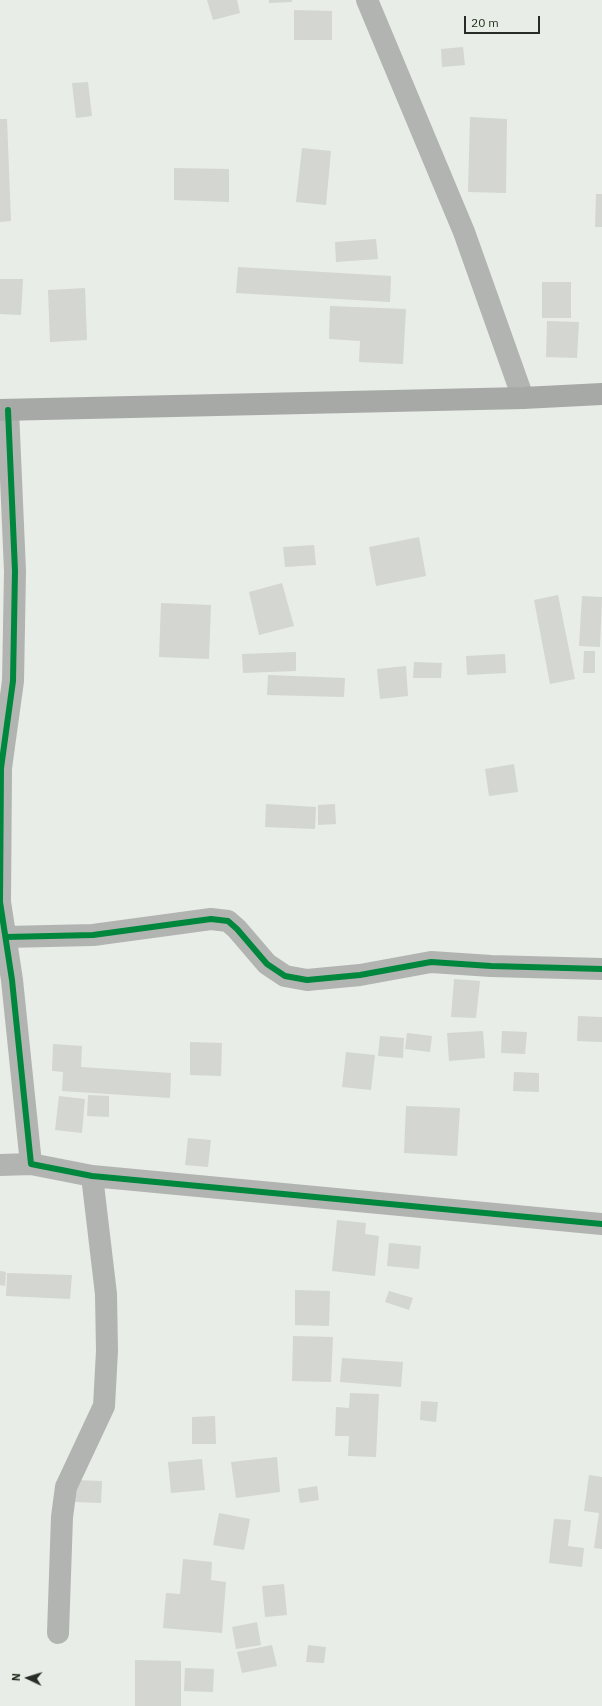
<!DOCTYPE html>
<style>
body{margin:0}
#map{position:relative;width:602px;height:1706px;overflow:hidden;background:#e8ede7;font-family:"IBM Plex Sans",sans-serif}
canvas{display:block}
.north{position:absolute;left:8px;top:1658px;width:40px;height:40px;-webkit-text-stroke:3px #e7f0e4;paint-order:stroke;rotate:274deg;font-size:11px;font-weight:700;line-height:16px;text-align:center;color:#282b26}
.north::after{content:'';display:block;margin:auto;width:14px;height:18px;background:#282b26;clip-path:polygon(50% 0,100% 100%,50% 72%,0 100%)}
.scale{position:absolute;left:464px;top:16px;width:76px;height:18px;box-sizing:border-box;border:2px solid #282b26;border-top:0;padding-left:5px;font-size:12px;line-height:14px;white-space:nowrap;color:#282b26;-webkit-text-stroke:3px #e7f0e4;paint-order:stroke}
</style>
<div id="map">
<canvas width="602" height="1706"></canvas>
<div class="north">N</div>
<div class="scale">20 m</div>
</div>
<script>
const ctx = document.querySelector('canvas').getContext('2d');
ctx.lineJoin = 'round';
function paint(path, color) {
  ctx.fillStyle = color;
  ctx.fill(path, 'evenodd');
}
function trace(path, color, width, dash) {
  ctx.strokeStyle = color;
  ctx.lineWidth = width;
  ctx.lineCap = dash ? 'butt' : 'round';
  ctx.setLineDash(dash || []);
  ctx.stroke(path);
}
const building = new Path2D(`
 M207,0H237L240,13L213,20Z
 M269,0H292V2L269,3Z
 M294,10L332,11V40H294Z
 M463,47L465,65L442,67L441,49Z
 M88,82L92,116L76,118L72,83Z
 M470,117L507,119L506,193L468,192Z
 M0,119H7L11,221L0,222Z
 M302,148L331,151L326,205L296,202Z
 M174,168L229,169V202L174,200Z
 M596,194H602V227H595Z
 M376,239L378,259L336,262L335,242Z
 M238,267L391,276L390,302L236,293Z
 M0,279H23L21,315L0,314Z
 M542,282H571V318H542Z
 M85,288L87,340L50,342L48,290Z
 M330,306L406,309L403,364L359,362L360,341L329,339Z
 M547,321L579,322L577,358L546,357Z
 M419,537L426,576L376,586L369,547Z
 M314,545L316,565L285,567L283,547Z
 M282,583L294,626L259,635L249,592Z
 M558,595L575,679L550,684L534,600Z
 M582,596L602,597L600,647L579,646Z
 M161,603L211,605L209,659L159,657Z
 M584,651H595V673H583Z
 M296,652V671L243,673L242,654Z
 M505,654L506,673L467,675L466,656Z
 M414,662L442,663L441,678H413Z
 M406,666L408,696L380,699L377,669Z
 M268,675L345,678L344,697L267,695Z
 M514,764L518,792L489,796L485,769Z
 M266,804L316,807L315,829L265,827Z
 M335,804L336,824L318,825V805Z
 M454,979L480,981L476,1018L451,1017Z
 M578,1016L602,1017V1042L577,1041Z
 M483,1031L485,1058L449,1061L447,1033Z
 M502,1031L527,1032L525,1054L501,1053Z
 M407,1033L432,1036L430,1052L405,1049Z
 M380,1036L404,1038L403,1058L378,1056Z
 M190,1042L222,1043L221,1076L190,1075Z
 M53,1044L82,1046L81,1067L171,1073L170,1098L62,1091L63,1072L52,1071Z
 M346,1052L375,1055L371,1090L342,1087Z
 M514,1072L539,1073V1092L513,1091Z
 M88,1095L109,1096V1117L87,1116Z
 M59,1096L85,1099L82,1133L55,1130Z
 M406,1106L460,1108L457,1156L404,1153Z
 M188,1138L211,1140L208,1167L185,1165Z
 M337,1220L366,1223L365,1234L379,1236L375,1276L332,1271Z
 M389,1243L421,1246L419,1269L387,1266Z
 M0,1271L6,1272L5,1286L0,1285Z
 M7,1273L72,1275L70,1299L6,1296Z
 M295,1290L330,1291L329,1326L295,1325Z
 M389,1291L413,1298L409,1310L385,1302Z
 M293,1336L333,1337L331,1382L292,1381Z
 M342,1358L403,1362L401,1387L340,1382Z
 M350,1393L379,1394L376,1457L348,1456L349,1436H335L336,1407L349,1408Z
 M421,1401L438,1402L436,1422L420,1420Z
 M215,1416L216,1444H192V1417Z
 M277,1457L280,1492L236,1498L231,1462Z
 M202,1459L205,1490L171,1493L168,1462Z
 M589,1475L602,1477V1549L594,1548L599,1513L584,1511Z
 M75,1480L102,1481L101,1503L74,1502Z
 M317,1486L319,1500L300,1503L298,1489Z
 M219,1513L250,1519L244,1550L213,1545Z
 M554,1519L571,1520L568,1546L584,1548L582,1567L549,1563Z
 M183,1559L212,1562L211,1580L226,1582L222,1633L163,1628L166,1593L180,1594Z
 M284,1584L287,1615L265,1617L262,1586Z
 M257,1622L261,1645L236,1649L232,1627Z
 M272,1645L277,1666L242,1673L237,1652Z
 M308,1645L326,1647L324,1663L306,1662Z
 M135,1660L181,1661V1706H135Z
 M185,1668L214,1669L213,1692L184,1691Z`);
const street = new Path2D(`
 M367,0L464,232L523,398
 M8,410L15,571L13,681L1,768L0,902L12,980L31,1164L92,1176L602,1224
 M6,937L93,935L211,919L228,921L237,929L267,964L285,976L307,980L360,975L431,962L491,966L602,969
 M0,1165L31,1164
 M58,1633L62,1517L66,1487L104,1406L107,1351L106,1294L92,1176`);
const secondary = new Path2D(`
 M0,410L523,398L602,394`);
const cycleway = new Path2D(`
 M8,410L15,571L13,681L1,768L0,902L12,980L31,1164L92,1176L602,1224
 M6,937L93,935L211,919L228,921L237,929L267,964L285,976L307,980L360,975L431,962L491,966L602,969`);
paint(building, '#d3d6d1');
trace(street, '#b2b4b2', 22);
trace(secondary, '#a7a9a7', 22);
trace(cycleway, '#00873e', 6);
</script>
